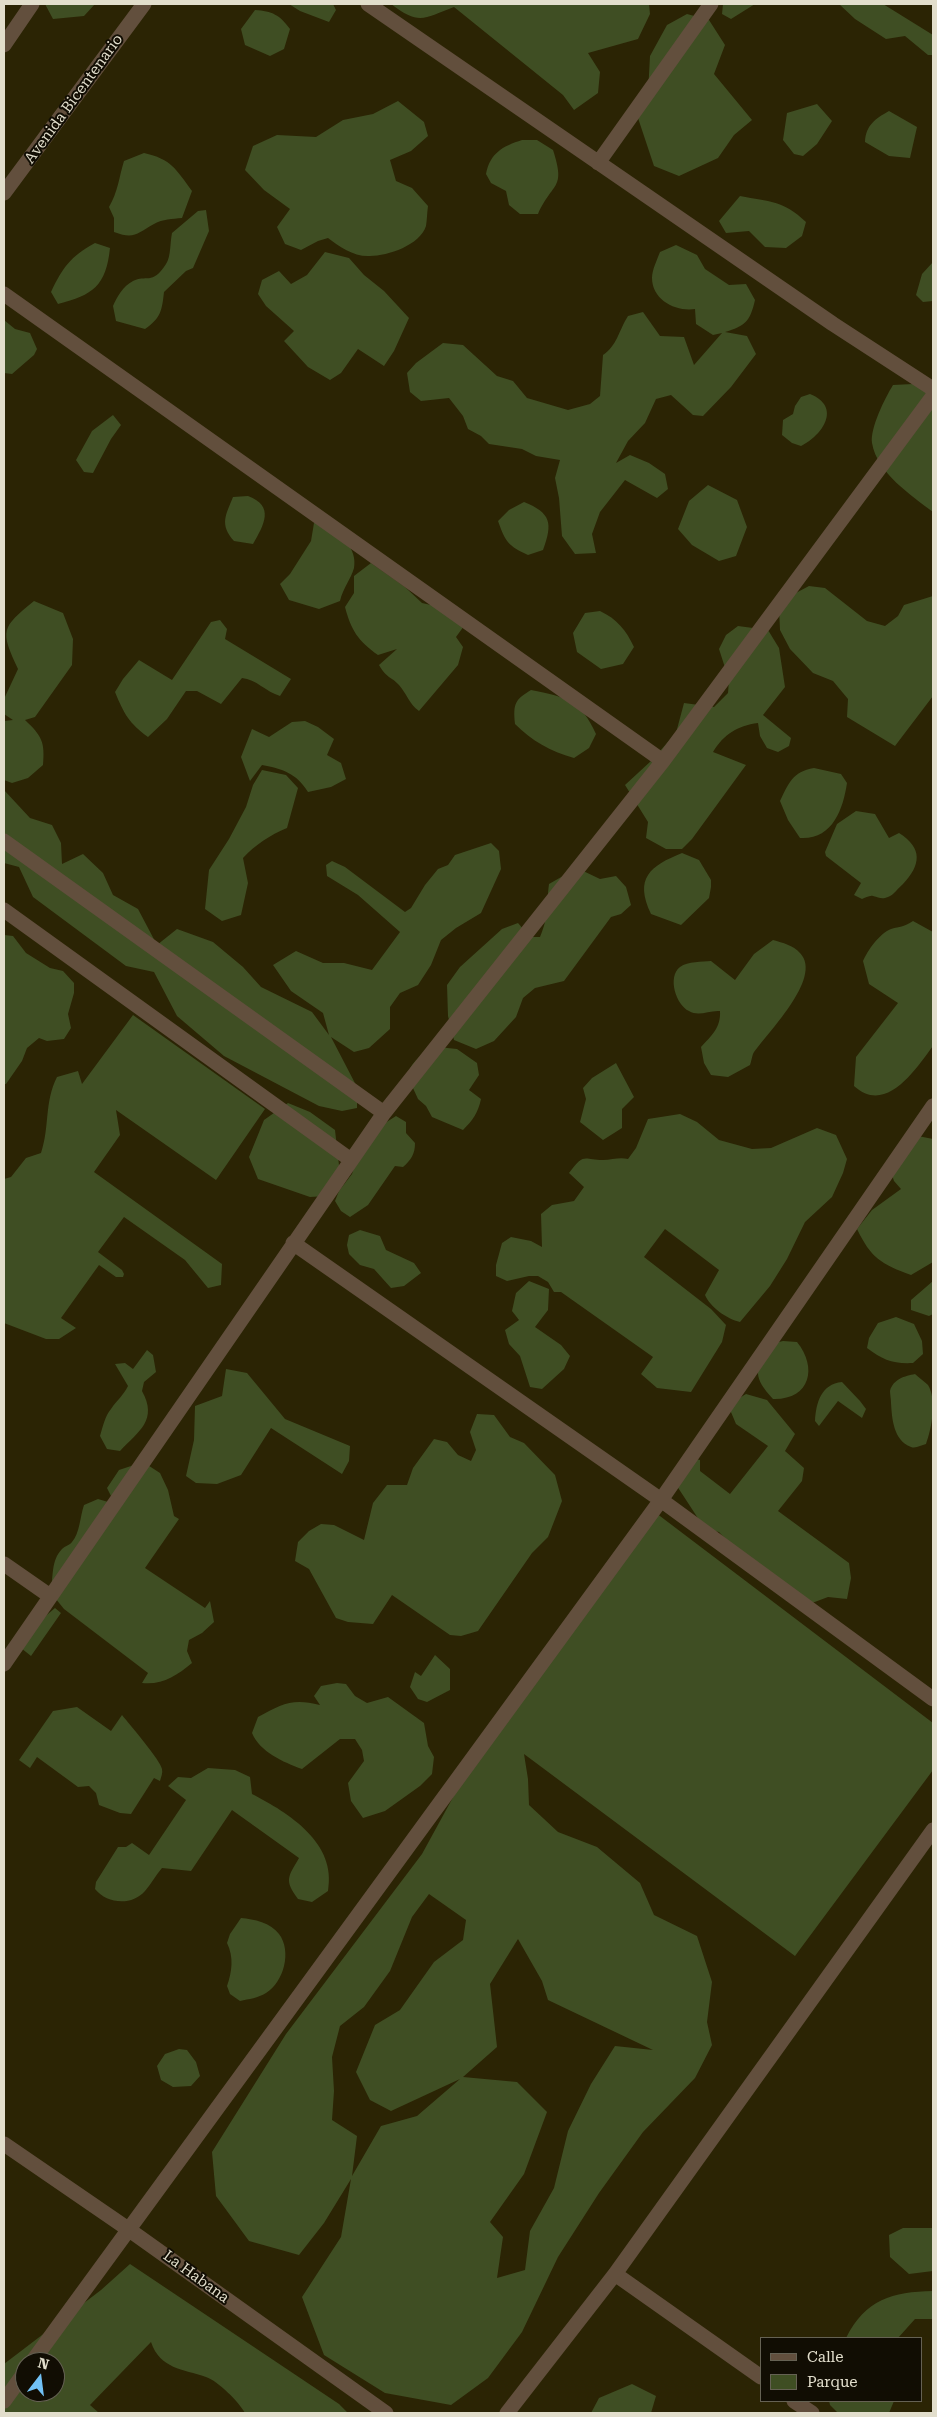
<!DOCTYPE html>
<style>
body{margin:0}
#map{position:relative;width:937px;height:2417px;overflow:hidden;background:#2b2404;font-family:"Roboto Serif",serif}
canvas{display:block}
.frame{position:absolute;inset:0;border:5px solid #e2decc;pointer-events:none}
.legend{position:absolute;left:760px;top:2337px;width:162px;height:65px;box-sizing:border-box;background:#110d03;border:1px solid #656153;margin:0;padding:6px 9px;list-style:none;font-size:15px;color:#e2decc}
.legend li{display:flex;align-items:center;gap:10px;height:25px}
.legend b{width:25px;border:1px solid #656153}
.north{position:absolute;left:15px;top:2352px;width:50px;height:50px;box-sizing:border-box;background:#110d03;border:1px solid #656153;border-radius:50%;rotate:15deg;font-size:14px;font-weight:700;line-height:20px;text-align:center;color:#e2decc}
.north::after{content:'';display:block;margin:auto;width:18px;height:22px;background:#71c1f5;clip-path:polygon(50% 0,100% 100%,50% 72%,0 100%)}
</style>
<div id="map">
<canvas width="937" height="2417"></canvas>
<div class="frame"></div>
<ul class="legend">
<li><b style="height:6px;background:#624f3d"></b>Calle</li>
<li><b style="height:14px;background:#3f4e23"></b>Parque</li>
</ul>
<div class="north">N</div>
</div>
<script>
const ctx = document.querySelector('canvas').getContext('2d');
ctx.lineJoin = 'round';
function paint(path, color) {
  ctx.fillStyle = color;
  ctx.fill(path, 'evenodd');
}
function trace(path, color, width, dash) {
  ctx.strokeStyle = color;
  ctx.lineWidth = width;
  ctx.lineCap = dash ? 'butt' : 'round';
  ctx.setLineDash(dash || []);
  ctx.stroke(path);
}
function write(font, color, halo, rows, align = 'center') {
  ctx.font = font + ' "Roboto Serif",serif';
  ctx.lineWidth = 4;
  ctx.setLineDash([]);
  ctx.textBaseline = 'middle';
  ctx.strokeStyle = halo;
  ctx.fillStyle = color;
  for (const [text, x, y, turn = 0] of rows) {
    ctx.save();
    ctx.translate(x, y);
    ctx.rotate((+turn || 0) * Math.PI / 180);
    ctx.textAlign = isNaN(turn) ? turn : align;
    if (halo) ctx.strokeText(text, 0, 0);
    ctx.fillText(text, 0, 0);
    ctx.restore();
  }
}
const green = new Path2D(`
 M45,4H95L84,16L53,19Z
 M289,4H333L336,10L329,22L300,11Z
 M391,4H649L650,14L638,39L588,53L600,72L598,93L574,110L563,95L454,7C424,18 420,26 391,4Z
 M723,4H755L731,19L722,14Z
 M839,4H883L933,35V55H928L905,36L886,39L855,19Z
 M255,10C272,11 280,15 290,29L284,49L270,56L245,45L241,29Z
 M687,14L709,20L725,45L714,74L752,120L734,135L718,158L679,176L654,166L634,106L648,93L650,56L667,25Z
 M398,101L424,122L428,136L411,151L390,160L396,181L412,188L428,206C427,213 427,220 426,226C420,245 388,256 370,256C354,257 340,247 328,238L318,241L301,250L285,244L277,227L290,209L264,190L245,170L253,146L277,135L316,137L343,120L373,114Z
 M817,104L832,121L817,144L803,156L794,154L783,140L787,113Z
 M889,111L917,127L910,158L889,156L865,142C866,125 875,119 889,111Z
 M522,140H537L553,150C566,190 553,181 538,214H520L509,205L506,191L491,183L486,174C490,153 503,146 522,140Z
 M144,153C171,159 176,169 192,191L182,218C172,219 163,219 154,224C137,233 135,240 114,232V218L109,207C118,192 119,177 124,161Z
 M740,196C770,202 783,200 806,222L802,236L786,248L765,247L749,231L726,233L719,221Z
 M206,210L209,231L193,268L186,271L164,292C162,310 161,318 145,329L116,321L113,306C117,297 123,286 133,281C146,274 152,286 166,264C171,257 170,242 172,233L198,211Z
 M95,243L110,248C106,286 93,295 58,304L51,292C63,267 70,257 95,243Z
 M676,245L697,255L705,269L729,285L746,284L755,300C750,322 745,326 725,332L747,336L756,354L731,387L703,416L693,415L671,395L656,399L645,423L628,441L616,463L630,455L649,463L665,474L668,489L657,498L625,480L600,512L592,534L596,553L575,554L562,536L559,498L555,478L560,460L536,456L522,449L489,444L481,436L468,429L463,416L449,398L421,401L410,392L407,373L416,363L443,343L463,345L497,376L513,381L527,398L568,410L590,404L600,396L603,355C617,346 619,330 628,316L643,312L660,336L684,337L694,365L722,333L713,335L696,324L695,309C676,312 652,300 652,278C652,270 657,260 660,252Z
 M325,252L349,258L364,275L384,291L409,318L394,351L384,366L358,349L341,373L330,380L308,367L284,341L294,331L266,306L258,294L262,280L279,271L291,284L307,275Z
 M933,262V301L923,302L916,295L922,274Z
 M4,320L15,329L30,333L37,349L34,355L12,374L4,373Z
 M933,383V512C911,495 877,473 872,443C870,428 885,398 893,385Z
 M810,394C842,407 823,435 801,446L792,443L782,435L783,420L793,414L795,406L801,397Z
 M113,415L121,425L111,439L93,473L84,472L76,460L92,431Z
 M708,485L737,500L747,527L736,556L719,561L692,545L678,529L689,501Z
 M248,496C275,506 264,525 253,544L234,541C219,524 226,515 233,497Z
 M524,502C551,513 553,523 543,550L528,555C508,546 505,541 498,521L509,510Z
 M329,521C340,534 358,549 354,568C351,579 343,588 340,601L319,609L289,600L280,584L290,574L311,541L314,523Z
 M371,563L405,587L422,603L457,611L464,626L456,637L463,647L458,665L419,711C409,704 407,694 399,685C391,676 387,679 379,665L397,649L378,655C358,641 351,630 345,607L354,593V576Z
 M809,586L825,588L867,621L885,626L898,616L904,605L933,596V696L895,746L847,717L848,699L833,681L813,673L790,649L780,630L779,608L792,595Z
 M34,601L63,613L73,639L72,665L35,717L25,720C42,736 45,742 43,765L28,778L12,783L4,780V721L13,720L4,714V699L18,669C0,630 1,628 34,601Z
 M600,611C617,619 626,630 634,647L623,664L601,669L577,652L573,633L585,613Z
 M220,620L227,629L225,639L291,679L280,696C266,692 256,679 242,678L221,704L197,691H186L167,719L148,737C129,723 124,714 115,692L123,679L139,660L172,680L211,622Z
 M738,626L768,630L779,648L785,687L763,715L791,738L789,746L778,752L767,748L760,736L758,723C737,726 724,734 713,752L746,765L692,839L682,849H666L646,838L648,822L625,785L651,761L676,733L684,703L714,707L728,693L729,680L719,649L726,635Z
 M531,690C566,697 581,700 596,734L589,748L574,758C550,751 532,741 515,724C513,703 515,700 531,690Z
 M305,721L318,727L334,739L327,755L341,763L346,779L331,787L308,792C296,773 283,769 262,765L250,781L241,757L252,729L269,737L292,722Z
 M814,768L841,774L847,783C843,810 832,840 800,838L788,820L780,801C789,783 792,772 814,768Z
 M262,770L286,775L298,788L287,828C270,835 255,845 243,858L248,883L241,915L222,921L205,909L209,870L229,839L246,807L253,785Z
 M4,790L30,818L52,825L61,843L62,864L83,854L103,873L113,895L138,909L157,945L177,929L213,942L243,967L261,987L312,1012L329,1035L323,1013L291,991L273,965L296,951L323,963H344L372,970L400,932L358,895L327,876L326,865L332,861L345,867L405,912L411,908L425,885L438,869L448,865L455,855L491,843L499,851L501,869L481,913L456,928L441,940L431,965L418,985L400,993L390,1007V1029L369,1048L354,1052L331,1037L357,1087V1108L342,1111L319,1106L224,1056L177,1016L154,972L126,966L33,897L19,867L4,863Z
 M856,811L875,814L889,838L899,833C923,848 921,865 903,884C898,888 894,895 888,897C881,900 879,897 873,896C870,895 865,898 862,899L854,895L861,883L826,856L825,852L837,824Z
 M682,853L699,860L711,880V887L709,898L681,925L651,914C634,878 650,866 682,853Z
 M577,868L600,879L616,876L626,887L631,905L621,914L611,917L564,981L535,988L523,998L516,1017L494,1041L476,1049L454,1040L448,1016L447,985L460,967L502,929L518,923L530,937H540C549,916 546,906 549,884Z
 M913,921L933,932V1046C915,1070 886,1115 854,1086L856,1057L898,1003L869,984L863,961C868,950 879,934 891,929C901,926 902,928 913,921Z
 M4,935L13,936L26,953L50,968L63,971L74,983V993L68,1014L71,1028L64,1039L47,1041L39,1038L27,1048L22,1061L6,1084H4Z
 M773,940C783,943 793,945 800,953C824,978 765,1035 753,1054C752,1057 751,1062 750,1065L728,1077L711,1075L704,1063L701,1047C711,1036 721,1028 720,1011C709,1010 699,1017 689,1011C676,1005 667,977 680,967C688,961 702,962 711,961L735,980L754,954Z
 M133,1015L265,1109L216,1180L116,1110L120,1135L94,1172L222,1264L221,1285L208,1288L185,1260L124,1217L98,1252L122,1270L124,1274L123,1277H116L99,1265L61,1318L76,1328L59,1339H46L4,1323V1179L11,1177L26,1158L41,1153C50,1126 44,1103 57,1077L78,1071L82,1084Z
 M438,1047L457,1049L477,1063L479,1075L469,1090L481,1099C478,1113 473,1120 463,1130L432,1117L426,1106L418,1099L407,1075C413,1059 423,1053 438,1047Z
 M616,1063L634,1097L622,1109V1128L603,1140L580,1122L586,1099L583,1088L592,1078Z
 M288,1103L310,1112L335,1130L340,1174L326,1196L310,1197L258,1179L249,1157L264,1120Z
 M680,1114L697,1122L719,1140L752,1149L771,1148L817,1128L836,1135L847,1159L843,1173L832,1197L805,1222L787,1259L770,1286L740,1322C727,1319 710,1307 705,1295L719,1270L665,1229L644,1257L711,1309L726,1325L722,1342L691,1392L657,1388L641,1374L653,1357L561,1292H554L548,1282L538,1276H529L507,1281L496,1276V1265L502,1243L511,1237L531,1241L542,1247L541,1214L552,1205L574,1201L584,1187L569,1173C584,1153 582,1159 603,1160C612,1160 619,1157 628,1159L636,1148L648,1119Z
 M396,1116L406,1122V1133L415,1143C415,1154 411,1160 403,1167L395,1166L368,1205L350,1217L341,1211L335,1201L339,1191L352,1174L356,1162L385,1123Z
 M918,1136L933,1139V1262L911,1275C881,1264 871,1258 857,1229L872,1210L901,1189L894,1181L890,1169Z
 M360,1230L380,1236L386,1250L414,1263L421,1273L404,1286L391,1288L374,1269L360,1265L349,1254L347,1245L349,1235Z
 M529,1281L549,1289L548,1310L535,1327L561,1345L570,1356L564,1369L542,1389L530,1387L520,1356L509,1344L505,1330L519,1320L512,1311L516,1293Z
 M933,1281V1314L929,1316L911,1310V1300Z
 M896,1317L914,1324L922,1341L923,1354L913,1363C893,1364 883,1360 867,1348L869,1338L878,1323Z
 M783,1341L797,1342C818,1368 810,1400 773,1399C753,1377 755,1371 767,1345Z
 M147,1350L153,1355L156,1372L144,1382L142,1391C158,1420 139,1431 120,1451L107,1449L100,1436C103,1426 105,1416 111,1409C117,1400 123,1396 128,1386L115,1364L125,1363L133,1369Z
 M226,1369L247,1373L285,1419L350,1446L349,1461L342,1474L271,1428L241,1475L217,1484L196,1483L186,1476L194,1440L195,1406L222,1396Z
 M915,1374C919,1378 924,1381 928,1385C937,1399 932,1428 926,1444C921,1445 916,1449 911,1447C893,1440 892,1418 891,1403C891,1399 890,1394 890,1391C893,1379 905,1376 915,1374Z
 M842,1382L860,1401L866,1409L862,1418L838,1401L819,1426L815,1421C816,1403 821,1384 842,1382Z
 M746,1394L767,1400L795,1434L785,1451L804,1468L802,1481L778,1511L849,1563L851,1578L847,1599L828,1597L812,1603L732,1546L719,1532L705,1529L673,1480L684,1456L700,1460V1471L730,1494L768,1446L736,1424L728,1405Z
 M477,1414L494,1415L510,1437L524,1443L555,1475L562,1501L548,1537L532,1553L478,1631L461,1636L450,1635L392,1595L373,1624L348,1622L336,1618L309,1569L295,1561L298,1542L309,1531L321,1524L334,1525L364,1540L373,1503L387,1485H407L413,1468L434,1439L447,1442L458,1455L471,1461L476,1450L470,1432Z
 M143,1462L160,1473L168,1490L174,1516L179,1519L145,1568L205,1608L210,1601L214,1622L202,1633L189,1640L187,1651L192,1663C176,1676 163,1685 142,1683L148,1673L64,1609L51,1593C53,1578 51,1560 62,1549C65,1546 70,1545 72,1542C80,1533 80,1516 84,1505L98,1499L115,1504L107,1488L119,1470Z
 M656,1513L933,1723V1770L795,1956L524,1754L528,1779L529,1805L558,1832L597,1847L640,1883L654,1915L697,1936L712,1982L707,2022L712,2045L695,2078L643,2132L599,2193L558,2257L522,2332L488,2378L451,2405L385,2393L324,2355L302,2297L341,2237L351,2179L324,2223L299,2255L249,2241L216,2196L212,2152L286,2034L422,1854L457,1790ZM429,1894L466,1920L463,1940L434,1962L400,2010L375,2025L356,2072L370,2100L391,2111L460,2079L417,2116L381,2126L352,2176L357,2136L332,2120L334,2091L332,2057L340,2026L364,2007L390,1971L412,1917ZM518,1939L542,1981L548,2000L653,2050L615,2046L591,2084L568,2131L554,2188L530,2231L525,2270L497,2278L503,2237L490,2222L524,2174L547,2112L517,2082L463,2077L497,2047L490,1984Z
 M55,1608L61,1613L31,1656L21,1648L42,1619Z
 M435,1655L450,1669V1690L427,1702L418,1699L410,1687L415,1672L421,1676Z
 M337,1683L346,1684L355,1696L367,1703L388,1697L424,1723L428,1746L434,1757L432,1774L420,1786L385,1811L363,1818L351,1801L348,1783L364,1761L362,1750L355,1739H340L302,1769C283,1762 260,1752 252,1733L258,1717C282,1704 292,1698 320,1705L314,1696L321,1686Z
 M77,1707L111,1731L122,1715C130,1725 161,1761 162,1769C163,1773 161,1777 160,1781L154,1778L131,1814L120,1813L99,1805L96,1793L89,1786L78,1787L37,1757L30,1768L19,1760L53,1711Z
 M208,1768L235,1770L250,1777L252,1794C289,1813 337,1843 328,1891L312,1902L298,1899C284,1880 288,1877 299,1858L232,1810L191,1871L162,1868C156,1875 151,1884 145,1891C132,1906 107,1904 95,1889L96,1882L118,1847H126L132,1843L149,1855L186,1800L168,1786L178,1777L191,1778Z
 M241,1918C254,1919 271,1923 279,1934C292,1951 284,1982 266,1993C258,1998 249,1999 240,2001L230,1994L227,1986C232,1972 234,1957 227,1943L230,1934Z
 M179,2049L187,2050L196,2062L200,2076L191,2086L173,2087L161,2080L157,2066L165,2054Z
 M903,2228H933V2271L909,2274L890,2257L889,2235Z
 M130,2264L339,2404L348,2413H245C239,2402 218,2381 206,2377C183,2369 160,2369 151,2342L90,2405L99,2413H4V2364L101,2290ZM25,2362H55V2392H25Z
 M933,2291V2319H915L898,2338H846C866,2299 892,2292 933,2291Z
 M632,2384L656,2396L651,2413H591L599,2398Z
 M829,2401H894L889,2413H838L830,2405Z`);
const minor = new Path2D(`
 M368,4L833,324L933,389
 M4,45L32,4
 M598,163L711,4
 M4,193L144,4
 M4,294L663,761
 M4,841L384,1113
 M4,910L351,1160
 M293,1243L661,1500L933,1699
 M4,1564L50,1596
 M4,1664L384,1113L663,761L933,396
 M4,2144L128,2229L386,2413
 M615,2274L761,2377
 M32,2362L661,1500L933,1106
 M4,2401L25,2372
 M794,2401L812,2413
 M507,2413L615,2274L933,1830`);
const streetNames = [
 ["Avenida Bicentenario",74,99,-54],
 ["La Habana",196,2277,36]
];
paint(green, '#3f4e23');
trace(minor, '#624f3d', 15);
write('15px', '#e2decc', '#110d03', streetNames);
</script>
